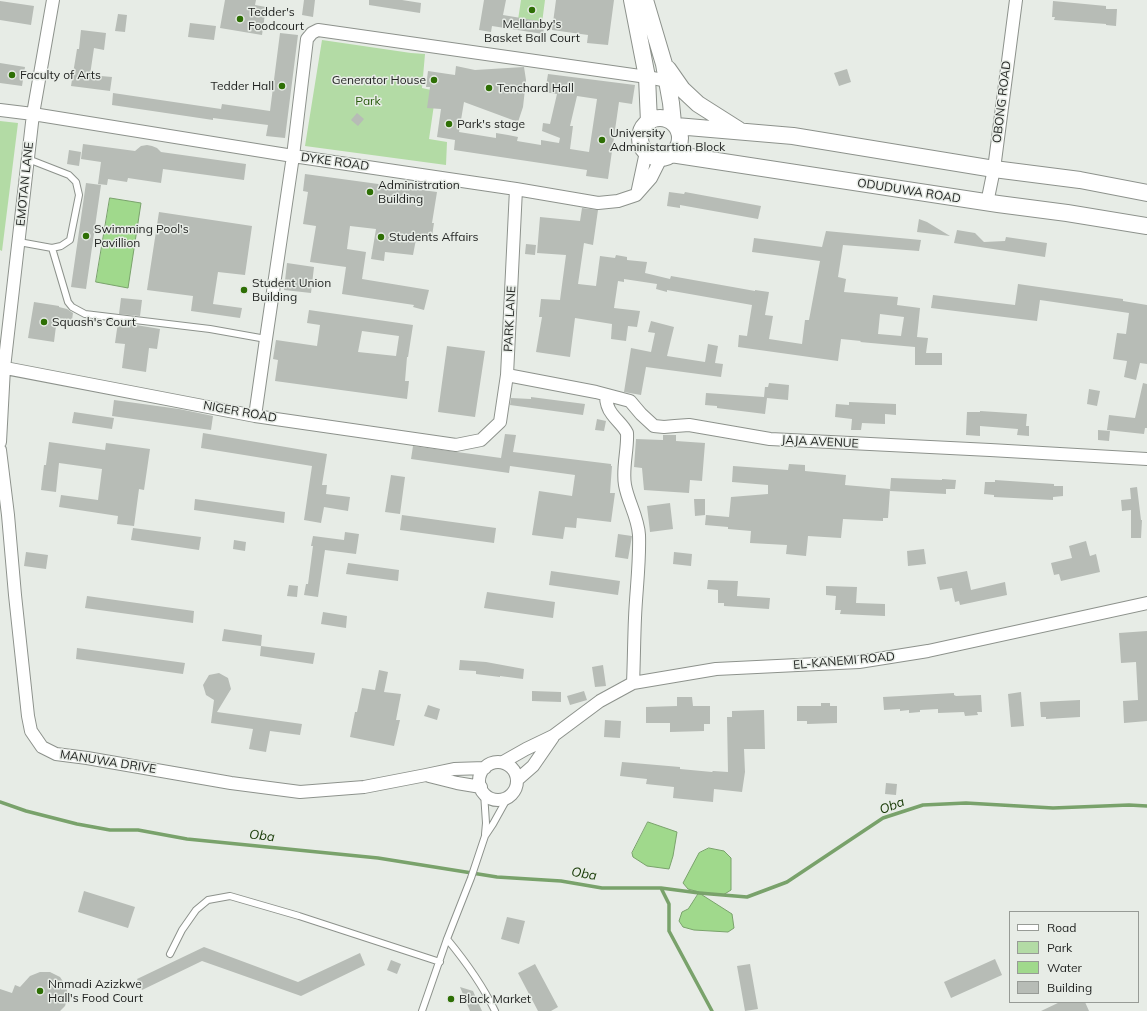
<!DOCTYPE html>
<style>
body{margin:0}
#map{position:relative;width:1147px;height:1011px;overflow:hidden;background:#e7ece6;font-family:Mulish,sans-serif}
canvas{display:block}
.legend{position:absolute;left:1009px;top:911px;width:130px;height:92px;box-sizing:border-box;background:#e7ece6;border:1px solid #979b96;margin:0;padding:5px 7px;list-style:none;font-size:12px;color:#1f211f}
.legend li{display:flex;align-items:center;gap:8px;height:20px}
.legend b{width:20px;border:1px solid #979b96}
</style>
<div id="map">
<canvas width="1147" height="1011"></canvas>
<ul class="legend">
<li><b style="height:5px;background:#fff"></b>Road</li>
<li><b style="height:11px;background:#b3dba5"></b>Park</li>
<li><b style="height:11px;background:#a0d98c"></b>Water</li>
<li><b style="height:11px;background:#b7bcb6"></b>Building</li>
</ul>
</div>
<script>
const ctx = document.querySelector('canvas').getContext('2d');
ctx.lineJoin = 'round';
function paint(path, color) {
  ctx.fillStyle = color;
  ctx.fill(path, 'evenodd');
}
function trace(path, color, width, dash) {
  ctx.strokeStyle = color;
  ctx.lineWidth = width;
  ctx.lineCap = dash ? 'butt' : 'round';
  ctx.setLineDash(dash || []);
  ctx.stroke(path);
}
function write(font, color, halo, rows, align = 'center') {
  ctx.font = font + ' Mulish,sans-serif';
  ctx.lineWidth = 3;
  ctx.setLineDash([]);
  ctx.textBaseline = 'middle';
  ctx.strokeStyle = halo;
  ctx.fillStyle = color;
  for (const [text, x, y, turn = 0] of rows) {
    ctx.save();
    ctx.translate(x, y);
    ctx.rotate((+turn || 0) * Math.PI / 180);
    ctx.textAlign = isNaN(turn) ? turn : align;
    if (halo) ctx.strokeText(text, 0, 0);
    ctx.fillText(text, 0, 0);
    ctx.restore();
  }
}
const green = new Path2D(`
 M521,0H545L542,23L518,20Z
 M322,40L411,53L425,54L422,88L436,91L429,139L447,142L446,165L305,146Z
 M0,121L18,123L2,251L0,250Z`);
const water = new Path2D(`
 M110,198L141,203L128,288L96,282Z
 M648,822L677,832L673,856L669,869L647,866L633,857L632,853Z
 M709,848L724,851L731,858V890L723,895L699,892L688,889L683,883L699,853Z
 M699,893L732,914L734,928L728,932L694,930L683,927L679,921L682,912L688,909Z`);
const stream = new Path2D(`
 M0,802L26,811L77,824L110,830H138L187,839L378,858L497,877L561,881L602,888H661L699,893L747,897L787,882L883,818L923,805L966,803L1053,808L1129,805L1147,806
 M661,888L669,904V931L712,1011`);
const building = new Path2D(`
 M225,0H256L255,5L266,7L262,35L220,28Z
 M304,0H315L313,17L302,15Z
 M369,0H402L421,3L420,13L369,5Z
 M484,0H506L503,15L545,22L543,34L492,26L491,32L479,30Z
 M556,0H614L608,45L587,43L588,35L552,30Z
 M0,1L34,6L31,25L0,20Z
 M1053,1L1106,6V9H1117L1116,26L1106,25V24L1054,20L1055,17H1052Z
 M118,14L127,15L125,32L115,31Z
 M190,23L216,26L214,40L188,37Z
 M81,30L106,33L104,50L94,48L90,75L112,77L110,91L71,86L77,49H79Z
 M280,33L298,35L285,138L266,136L268,125L213,118V120L112,105L113,93L221,109L222,104L270,111Z
 M0,63L25,67L22,86L0,83Z
 M456,66L475,70L524,67L526,80L523,107L518,122L464,102L459,132L496,138V133L508,135L518,137L517,141L541,145V140L559,143L560,138L542,131L543,123L550,124L557,94L545,92L548,74L635,85L632,104L619,102L608,179L586,176L587,170L454,150L455,140L437,137L441,109L427,108L430,87H426L428,71L455,75ZM577,96L597,99L589,152L570,149L573,126H570Z
 M847,69L851,82L839,86L834,73Z
 M357,113L364,119L358,126L351,120Z
 M83,144L135,151L141,146L147,145L152,146L157,148L161,152L246,164L244,180L163,169L161,183L128,178L127,182L108,179L107,185L98,184L101,162L81,159Z
 M69,150L81,152L79,166L67,164Z
 M305,174L437,192L432,223H434L432,236L417,234L413,255L385,252L384,261L371,259L376,229L350,226L347,249L366,252L362,279L429,290L424,310L413,307L414,305L342,294L346,267L310,262L316,226L303,224L308,192L303,191Z
 M86,183L101,185L86,289L71,287Z
 M669,192L684,194L685,192L761,206L758,219L680,205V208L667,206Z
 M582,208L598,210L593,245L584,243L578,284L596,286L600,256L615,258L616,255L627,257V260L647,262L645,273L670,279L671,276L755,291V290L769,292L765,315L773,316L769,339L802,344L805,320H809L820,261L752,252L754,238L822,247L826,231L921,240L919,251L843,245L838,277L846,279L844,292L898,297L897,305L920,308L917,337L928,338L926,353H942V365H915V347L860,342L861,341L841,339L838,361L738,347L739,335L747,336L752,305L667,290V292L656,289L657,284L624,279V282L618,281L614,308L640,311L637,327L628,326L626,341L611,339L612,324L575,318L570,357L536,352L542,317H539L541,299L560,300L566,255L537,253L540,217L580,221ZM880,314L904,317L901,336L878,334Z
 M159,212L252,226L245,275L218,272L213,304L242,308L240,318L191,311L193,296L147,290Z
 M919,219L927,222L950,236L917,232Z
 M957,230L975,233L984,242L1005,241L1006,237L1047,243L1045,257L954,243Z
 M526,244L536,245L535,255L525,254Z
 M287,263L314,267L311,293L284,290Z
 M1018,284L1123,299V301L1147,305V364L1140,363L1136,380L1124,377L1127,361L1113,359L1117,333L1126,334L1129,313L1040,300L1037,321L931,308L933,295L1015,305Z
 M121,298L142,300L140,316L119,314Z
 M34,302L59,306V307L67,309L73,313L72,320L57,318L54,342L28,338Z
 M309,310L413,325L408,357H407L405,381H409L407,399L275,381L278,360L273,359L276,340L317,346L320,325L307,323ZM362,331L399,336L396,356L358,352Z
 M651,321L674,327L667,356L705,362L708,344L718,346L715,363L723,364L721,377L646,367L641,395L624,392L631,348L651,352L655,333L648,332Z
 M118,322L160,329L157,349L149,348L146,372L122,368L125,344L115,343Z
 M447,346L485,351L475,417L438,412Z
 M769,383L789,385L788,400L767,398L765,414L717,408V406L705,405L706,393L764,397L765,387H768Z
 M1143,383L1147,384V428H1145L1144,434L1107,430L1109,415L1135,418Z
 M1089,389L1100,391L1097,406L1087,404Z
 M531,397L585,404L583,415L510,405L511,398L531,399Z
 M114,400L179,409L213,416L211,430L112,416Z
 M849,402L896,404V415L885,414V424L862,423L861,430H851L852,419L835,417L836,404L849,405Z
 M980,411L1027,414L1026,426H1029V436L1017,435L1018,429L980,426V436L966,435L967,412H980Z
 M74,412L114,418L112,429L72,423Z
 M597,419L606,421L604,431L595,430Z
 M1098,430L1110,431L1109,441L1098,440Z
 M203,433L327,454L322,485H327L326,494L350,497L348,511L324,507L321,523L304,520L312,466L201,448Z
 M505,434L516,435L513,452L611,464V466H612L610,493H615L611,522L577,518L576,528L565,527L563,539L532,535L539,491L572,496L575,475L510,466L509,473L411,459L413,446L501,458Z
 M663,435H676V441L705,443L702,481L690,480L689,493L644,490L642,468L634,467L636,439L663,440Z
 M49,442L105,450L106,443L150,449L144,490L139,489L134,526L117,524L118,516L59,507L61,495L98,500L102,469L59,463L56,492L41,490L44,465H46Z
 M789,464L805,465V471L846,475L845,485L890,489L888,518H883V521L843,519L841,538L808,536L806,556L786,554L787,545L750,543L751,531L728,529V527L705,525L706,515L729,517L731,497L768,494V485L732,482L733,466L788,470Z
 M391,475L405,477L400,514L385,512Z
 M891,478L942,480V479L956,480L955,489H946V494L890,491Z
 M995,480L1054,484V486H1063V496L1053,497V500L994,497V495L984,494L985,482H995Z
 M1137,487L1141,520H1142L1141,538H1131V510L1122,511L1121,500L1131,499L1130,488Z
 M195,499L285,512L284,523L194,510Z
 M694,499H705V515L695,516Z
 M670,503L673,529L650,532L647,506Z
 M402,515L496,528L494,543L400,530Z
 M133,528L201,537L199,550L131,540Z
 M345,532L359,534L356,554L325,550L318,597L304,595L306,584H308L313,546H311L313,536L344,540Z
 M618,534L632,536L628,559L615,557Z
 M234,540L246,542L245,551L233,549Z
 M1086,541L1090,556L1096,554L1100,572L1061,581L1059,574L1054,575L1051,563L1072,558L1069,546Z
 M924,549L926,564L908,566L907,551Z
 M26,552L48,555L46,569L24,566Z
 M674,552L692,554L691,566L673,564Z
 M348,563L399,570L398,581L346,574Z
 M551,571L620,581L618,595L549,585Z
 M967,571L971,590L1005,582L1007,595L960,605L959,601L955,602L952,588L940,590L937,577Z
 M708,580L738,581L737,596L770,598L769,609L724,606V603H718V590L707,589Z
 M289,585L298,586L297,597L287,596Z
 M826,586L857,587L856,603L885,604V616L840,614L841,610H835L836,596L826,595Z
 M487,592L555,602L553,618L484,608Z
 M87,596L194,611L193,623L85,608Z
 M323,612L347,616L346,628L321,624Z
 M224,629L262,635L261,646L222,641Z
 M1147,631V721L1124,723L1123,701L1138,700L1136,662L1121,663L1119,633Z
 M261,646L315,653L313,664L260,656Z
 M77,648L185,663L183,674L76,659Z
 M460,660L486,662L524,669L523,679L500,676V677L476,674V671L459,670Z
 M603,665L606,686L595,687L592,667Z
 M379,670L388,672L384,692L401,694L396,720H400L394,746L350,737L355,712H357L362,688L375,690Z
 M219,673L228,678L231,689L217,712L302,724L300,735L270,731L266,752L249,749L253,729L211,723L214,700L206,695L203,685L209,675Z
 M532,691L561,692V702L532,701Z
 M584,691L587,700L570,705L567,696Z
 M1021,692L1024,726L1011,727L1008,694Z
 M954,693V695L956,696L981,695L982,712H977L978,715L965,716L964,712L938,713V709L920,710V712L909,713V710L900,711V709L884,710L883,697Z
 M677,697H692L693,706H710V724H704V731L670,732V723H646V707L677,706Z
 M1080,700V717L1046,719V717H1041L1040,702Z
 M821,703H830V706H837V723L807,724V721H797V706H821Z
 M428,705L440,709L437,720L424,716Z
 M764,710L765,749H744L745,772L742,792L714,789L713,802L673,798L674,787L646,784L647,779L620,776L622,762L680,767V769L712,772L713,771L728,772L727,717H732V711Z
 M605,720L621,721L620,738L604,737Z
 M886,783L897,784L896,795L885,794Z
 M84,891L135,907L128,928L78,912Z
 M507,917L525,921L519,944L501,939Z
 M204,947L298,982L360,953L365,965L301,996L202,961L142,990L137,979Z
 M995,959L1002,975L951,998L944,982Z
 M391,960L401,964L397,974L387,970Z
 M535,964L558,1007L551,1011H538L518,973Z
 M750,964L758,1009L745,1011L737,966Z
 M40,972H50L60,977L66,986L68,996L65,1006L60,1011H0V989L12,993L15,985L20,987L30,976Z
 M460,987L473,991L482,1011H470Z
 M1060,1002H1085L1089,1011H1041Z`);
const lane = new Path2D(`
 M19,242L52,248L61,246L70,240L79,195L76,182L69,175L28,159
 M52,248L68,302L72,307L85,314L210,329L266,339
 M484,793L486,823L485,834
 M447,939C466,962 482,984 495,1011
 M170,954L182,930L196,910L208,900L230,896L299,916L440,962
 M422,1011L447,939L471,878L485,836L493,824L508,797`);
const street = new Path2D(`
 M0,110L33,114L293,156L516,189L598,203L618,201L636,195L651,178L661,158
 M637,194L646,152
 M987,203L994,169L1016,0
 M0,367L255,416L456,445L481,440L500,422L507,375L516,189
 M507,375L596,392L630,401L641,414L654,426L664,427L675,426L689,425L770,439L990,450L1147,459
 M606,395C606,401 608,409 612,414C617,421 623,425 627,433C628,450 622,468 625,485C628,502 638,517 639,535C640,563 636,591 635,618C634,640 634,661 633,683
 M255,416L266,339L293,156L307,39L312,33L318,30L647,77L668,81
 M0,442L4,368L33,114L53,0
 M0,450L8,515L15,595L28,716L31,731L42,747L56,754L87,758L231,783L300,792L364,787L426,775L454,769L485,768
 M503,762L526,749L553,736L600,701L633,683L716,669L859,662L928,651L1147,603
 M479 781a19 19 0 1 1 38 0a19 19 0 1 1-38 0Z
 M429,776L457,783L481,787
 M517,780L533,766L553,737`);
const secondary = new Path2D(`
 M632,0L647,77L649,122
 M645,0L664,64L671,103L673,123
 M668,69L682,89L698,104L739,130
 M640 138a20 20 0 1 1 40 0a20 20 0 1 1-40 0Z
 M676,126L793,136L994,169L1080,180L1147,193
 M671,154L998,204L1067,213L1147,226`);
const markers = [
 [532,10,4,"#2e6f05"],
 [240,19,4,"#2e6f05"],
 [12,75,4,"#2e6f05"],
 [434,80,4,"#2e6f05"],
 [282,86,4,"#2e6f05"],
 [489,88,4,"#2e6f05"],
 [449,124,4,"#2e6f05"],
 [602,140,4,"#2e6f05"],
 [370,192,4,"#2e6f05"],
 [86,236,4,"#2e6f05"],
 [381,237,4,"#2e6f05"],
 [244,290,4,"#2e6f05"],
 [44,322,4,"#2e6f05"],
 [40,991,4,"#2e6f05"],
 [451,999,4,"#2e6f05"]
];
const poiNames = [
 ["Tedder's",248,12],
 ["Foodcourt",248,26],
 ["Mellanby's",532,24,"center"],
 ["Basket Ball Court",532,38,"center"],
 ["Faculty of Arts",20,75],
 ["Generator House",426,80,"right"],
 ["Tedder Hall",274,86,"right"],
 ["Tenchard Hall",497,88],
 ["Park's stage",457,124],
 ["University",610,133],
 ["Administartion Block",610,147],
 ["Administration",378,185],
 ["Building",378,199],
 ["Swimming Pool's",94,229],
 ["Pavillion",94,243],
 ["Students Affairs",389,237],
 ["Student Union",252,283],
 ["Building",252,297],
 ["Squash's Court",52,322],
 ["Nnmadi Azizkwe",48,984],
 ["Hall's Food Court",48,998],
 ["Black Market",459,999]
];
const parkNames = [
 ["Park",368,101]
];
const streetNames = [
 ["OBONG ROAD",1002,102,-83],
 ["DYKE ROAD",335,162,8],
 ["EMOTAN LANE",25,184,-84],
 ["ODUDUWA ROAD",909,191,9],
 ["PARK LANE",510,319,-87],
 ["NIGER ROAD",240,412,10],
 ["JAJA AVENUE",820,442,3],
 ["EL-KANEMI ROAD",844,661,-5],
 ["MANUWA DRIVE",108,762,9]
];
const waterNames = [
 ["Oba",892,806,-21],
 ["Oba",262,836,6],
 ["Oba",584,874,9]
];
paint(green, '#b3dba5');
paint(water, '#a0d98c');
trace(water, '#79a26b', 1);
trace(stream, '#79a26b', 3.5);
paint(building, '#b7bcb6');
trace(lane, '#8d928c', 8);
trace(street, '#8d928c', 14);
trace(secondary, '#8d928c', 18);
trace(lane, '#fff', 6);
trace(street, '#fff', 12);
trace(secondary, '#fff', 16);
for (const [x, y, r, color] of markers) {
  const dot = new Path2D();
  dot.arc(x, y, r, 0, 2 * Math.PI);
  ctx.fillStyle = color;
  ctx.fill(dot);
  trace(dot, '#e7ece6', 1.5);
}
write('12px', '#1f211f', '#e7ece6', poiNames, 'left');
write('12px', '#255808', '#e7ece6', parkNames);
write('12px', '#1f211f', '#e7ece6', streetNames);
write('italic 13px', '#163904', '#e7ece6', waterNames);
</script>
